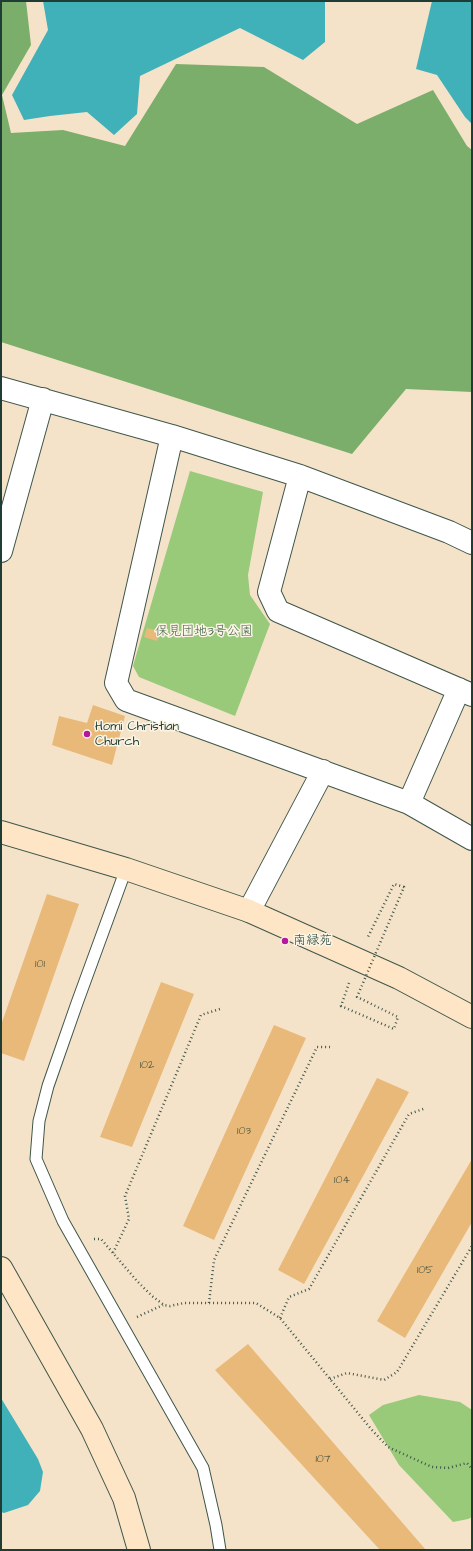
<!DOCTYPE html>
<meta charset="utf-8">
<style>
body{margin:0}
#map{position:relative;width:473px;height:1551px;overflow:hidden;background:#f5e3c9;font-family:"Architects Daughter",sans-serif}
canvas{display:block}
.frame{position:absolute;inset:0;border:2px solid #1f3d34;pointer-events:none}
</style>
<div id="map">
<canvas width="473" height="1551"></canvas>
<div class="frame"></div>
</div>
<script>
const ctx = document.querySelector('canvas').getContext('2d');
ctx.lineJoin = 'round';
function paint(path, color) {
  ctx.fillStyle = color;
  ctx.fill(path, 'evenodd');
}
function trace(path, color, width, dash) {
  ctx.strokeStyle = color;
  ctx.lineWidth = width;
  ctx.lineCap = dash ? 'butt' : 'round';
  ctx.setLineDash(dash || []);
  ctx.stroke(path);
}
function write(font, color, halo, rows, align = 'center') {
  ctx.font = font + ' "Architects Daughter","Klee One",sans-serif';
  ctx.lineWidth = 3;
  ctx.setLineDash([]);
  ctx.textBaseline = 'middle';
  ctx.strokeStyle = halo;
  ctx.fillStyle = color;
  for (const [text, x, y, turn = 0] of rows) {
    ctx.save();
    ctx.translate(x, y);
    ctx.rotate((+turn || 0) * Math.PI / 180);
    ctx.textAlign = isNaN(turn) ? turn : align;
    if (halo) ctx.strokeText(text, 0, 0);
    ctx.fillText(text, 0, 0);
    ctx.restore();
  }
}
const green = new Path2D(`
 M190,471L263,492L248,575L250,595L270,624L235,716L139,677L133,666Z
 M419,1395L460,1402L472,1410V1517L468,1519L453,1522L399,1465L369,1415L383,1405Z`);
const forest = new Path2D(`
 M1,1H26L31,45L2,95L11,133L63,130L125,146L176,64L264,67L357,124L433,90L467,146L472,150V392L406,389L352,454L1,342Z`);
const water = new Path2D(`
 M43,1H325V42L303,60L240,28L140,76L137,114L114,135L87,112L50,116L24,120L12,95L48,30Z
 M432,1H472V124L465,117L437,75L416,69Z
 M1,1398L38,1459L43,1472L40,1491L28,1505L4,1513L1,1512Z`);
const building = new Path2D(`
 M147,628L160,631L157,641L144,637Z
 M93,705L125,716L112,765L52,745L59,716L87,723Z
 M47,894L79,904L24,1061L1,1053V1025Z
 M161,982L194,994L132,1147L100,1137Z
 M274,1025L306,1038L214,1240L183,1226Z
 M377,1078L409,1092L304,1284L278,1270Z
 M472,1159V1222L405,1338L377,1321Z
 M248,1344L426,1550H380L215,1370Z`);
const path = new Path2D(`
 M94,1239H101L137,1281L152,1296L164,1305L170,1306L184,1303H256L280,1318L371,1429L388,1447L432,1467L448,1468L467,1463L472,1469
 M113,1253L129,1219L125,1196L201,1015L220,1009
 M209,1303L214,1260L317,1047H330
 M137,1317L163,1305
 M280,1318L289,1297L309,1289L409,1114L426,1108
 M330,1379L347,1373L384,1380L397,1372L472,1246`);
const lane = new Path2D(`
 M126,869L77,1003L48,1086L39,1121L36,1159L63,1221L203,1468L216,1525L220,1550`);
const street = new Path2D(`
 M1,388L172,436L300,476L449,532L472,543
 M172,436L116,683L126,700L409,803L472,839
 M300,476L269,592L278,611L472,695
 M1,551L43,399
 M409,803L459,689
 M249,911L323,771`);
const secondary = new Path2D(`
 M1,832L126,869L249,911L399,978L472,1017
 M1,1268L92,1429L124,1498L139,1550`);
const pathBridge = new Path2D(`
 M349,983L341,1006L394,1029L398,1017L357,997L404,887L394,884L368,937`);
const markers = [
 [87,734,4,"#b5179e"],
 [285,941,4,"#b5179e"]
];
const numberNames = [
 ["101",40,965],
 ["102",147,1066],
 ["103",244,1132],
 ["104",342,1181],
 ["105",425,1271],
 ["107",323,1460]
];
const parkNames = [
 ["保見団地3号公園",204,632]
];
const poiNames = [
 ["Homi Christian",95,727],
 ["Church",95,742],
 ["南緑苑",293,941]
];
paint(green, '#98ca7a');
paint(forest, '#7aae6a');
paint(water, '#41b1b9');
paint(building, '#e9b97a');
trace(lane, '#3f564a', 13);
trace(street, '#3f564a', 24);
trace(secondary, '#3f564a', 24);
trace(path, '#3f564a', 2.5, [1, 3]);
trace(lane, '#fff', 11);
trace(street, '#fff', 22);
trace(secondary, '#fde5c5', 22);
trace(pathBridge, '#3f564a', 2.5, [1, 3]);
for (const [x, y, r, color] of markers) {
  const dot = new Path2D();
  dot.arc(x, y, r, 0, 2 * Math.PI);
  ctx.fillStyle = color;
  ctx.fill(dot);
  trace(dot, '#fcf5e5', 1.5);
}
write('11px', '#525c46', null, numberNames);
write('13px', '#3d6046', '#fcf5e5', parkNames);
write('13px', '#1f3d34', '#fcf5e5', poiNames, 'left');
</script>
